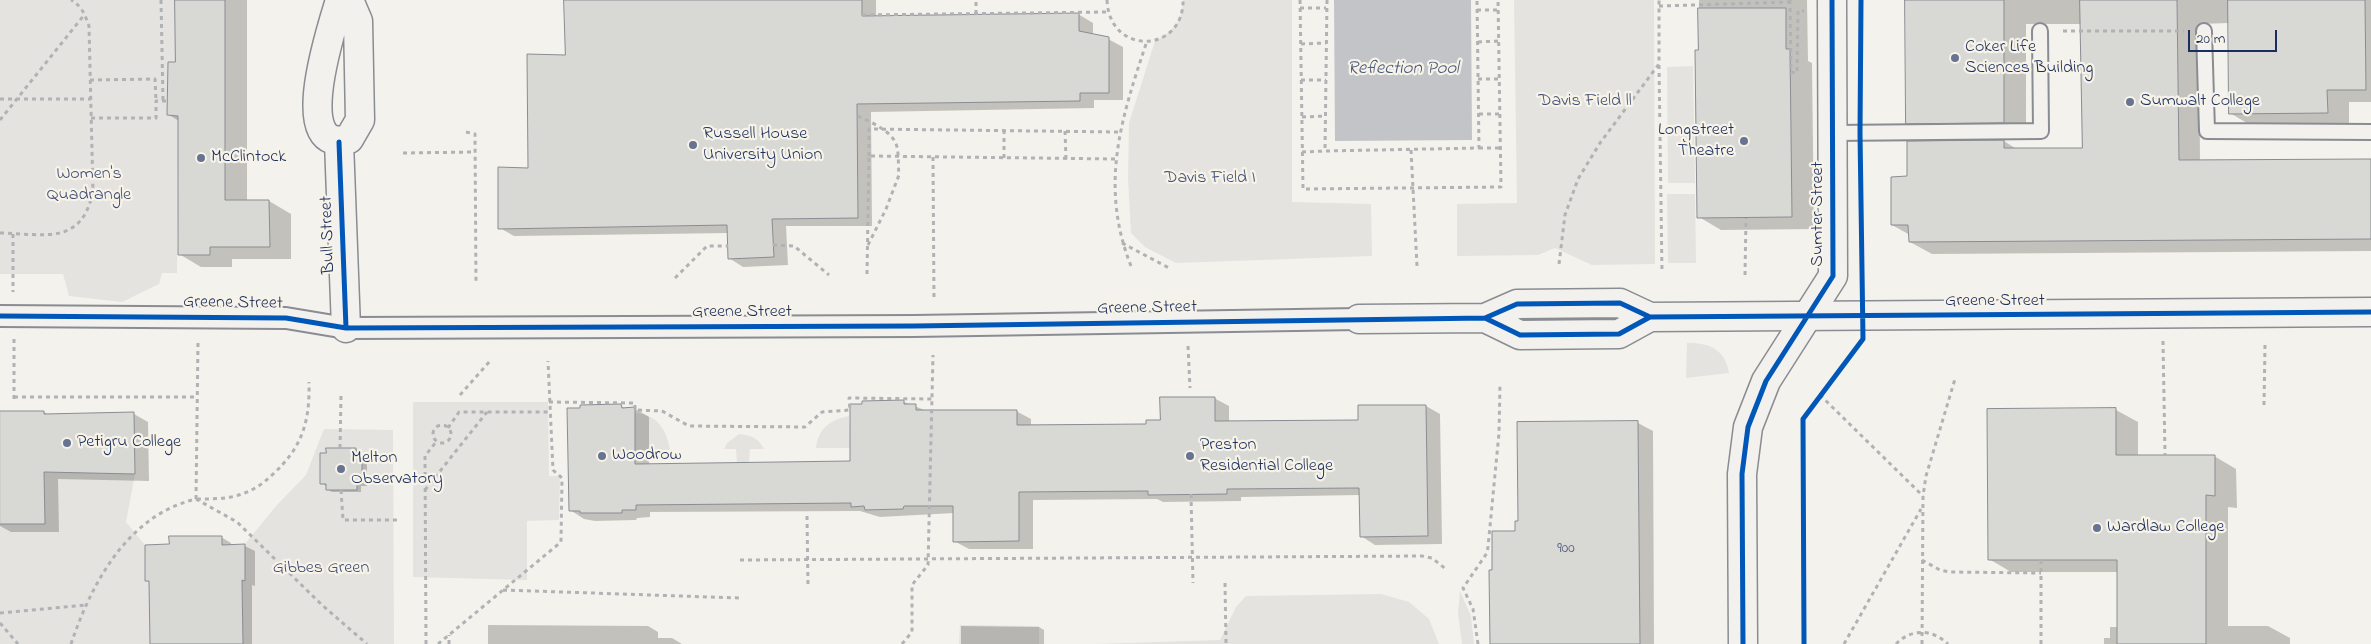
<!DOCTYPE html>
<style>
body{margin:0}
#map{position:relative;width:2371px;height:644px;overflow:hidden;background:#f4f2ec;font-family:"Indie Flower",sans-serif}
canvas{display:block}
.scale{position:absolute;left:2188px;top:30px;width:89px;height:22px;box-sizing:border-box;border:2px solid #1b2f5e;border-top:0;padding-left:6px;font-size:15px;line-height:18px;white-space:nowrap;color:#1b2f5e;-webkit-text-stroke:4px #f7f3e8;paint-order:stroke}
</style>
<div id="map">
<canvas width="2371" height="644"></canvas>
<div class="scale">20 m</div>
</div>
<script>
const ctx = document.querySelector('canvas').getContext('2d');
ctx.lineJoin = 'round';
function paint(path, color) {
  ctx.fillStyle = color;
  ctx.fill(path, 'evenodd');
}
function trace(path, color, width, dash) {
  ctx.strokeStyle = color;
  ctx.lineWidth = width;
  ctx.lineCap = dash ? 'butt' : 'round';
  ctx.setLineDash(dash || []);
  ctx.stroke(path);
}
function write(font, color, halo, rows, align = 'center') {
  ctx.font = font + ' "Indie Flower",sans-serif';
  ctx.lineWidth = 4.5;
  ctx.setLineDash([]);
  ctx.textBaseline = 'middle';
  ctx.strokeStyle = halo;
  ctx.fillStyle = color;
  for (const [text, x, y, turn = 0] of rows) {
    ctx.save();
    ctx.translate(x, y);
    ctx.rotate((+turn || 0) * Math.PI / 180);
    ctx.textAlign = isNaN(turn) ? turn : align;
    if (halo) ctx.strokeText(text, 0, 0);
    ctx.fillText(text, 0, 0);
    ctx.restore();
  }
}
const green = new Path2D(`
 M0,0H175V62L168,63L167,115L178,116L177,273H162L159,284L122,302L69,296L63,274H0Z
 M1183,0H1292V202L1371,204L1372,256L1176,263L1145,247L1131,233L1128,178L1129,123L1155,41C1173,32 1183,20 1183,0Z
 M1514,0H1654L1655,264L1592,265L1555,248L1538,255L1457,256V204L1517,203Z
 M1693,66L1695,183H1668L1667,67Z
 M1667,194H1695L1696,263H1668Z
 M1687,343C1709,342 1726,350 1729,373L1686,378Z
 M413,402H548L549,476H560L559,520L527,521V580L413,577Z
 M635,413C657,414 667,430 670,450H635Z
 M849,416L850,448H816C818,429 831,419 849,416Z
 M324,429L393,430L394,644H243L242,580H245V544L276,506L306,475Z
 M739,434C750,435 759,438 764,449H750L749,462L737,463L736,449H724L727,443Z
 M44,472L135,474L126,522L145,545V580L149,581L150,644H0V524H45Z
 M1460,591L1471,616L1474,644H1462L1458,614Z
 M1381,594L1409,602L1429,619L1439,644H1095L1220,640L1236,607L1246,596Z
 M960,625L1039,626V644H959Z`);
const water = new Path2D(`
 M1334,0H1471L1472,140L1335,141Z`);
const shadow = new Path2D(`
 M176,0H247V201H269L291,214V259H232V267H201L179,254V121L169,115L177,63Z
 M565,0H876V17L1078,14L1093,23V35L1108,39L1123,47V100H1094V108L871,112L872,226H786L788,265L743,267L729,258V233L514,236L500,228L529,169L566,56Z
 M1699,0H1807L1808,61L1812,63L1814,229L1721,230L1699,217Z
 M1907,0H2371V102H2349V126H2252L2230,113L2229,23L2199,24L2200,162L2371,160V251L1932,254L1910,242V235L1892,225L1908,178V142L2004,141L2018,150L2083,149L2082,24H2026V135L1930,136L1908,123Z
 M1214,398L1229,406V422L1359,421V406H1426L1440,414L1442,544L1375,545L1361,536L1360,495L1241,497V501L1163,502L1157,499L1033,500V549H969L954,541V513L880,517L860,511L650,512V517L637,518L636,520L595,521L584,519L570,510L621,406L626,409L634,408L649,417V465L851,462L904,402L927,411H1016L1031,419V426H1148Z
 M2116,410L2138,422V456H2214L2236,469L2237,508L2228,507V626H2268L2290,638V644H2104V638H2110V627H2119V572H2011L1989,559Z
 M0,412H44L50,416L134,414L148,422L149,481L58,479L59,532H11L0,526Z
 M1518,423H1638L1653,431L1654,644H1491L1494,571L1516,532L1519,522Z
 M356,449L367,457V486H361V492H332L327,489V487L322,483Z
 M221,537L231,543V546H245L255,551V586L252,585V644H151L150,582L147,580L170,546Z
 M488,625L648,626L658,632V638H672L682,644H488Z
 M961,626L1039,627L1044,630V644H961Z`);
const building = new Path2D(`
 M175,0H225V200H269L270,247H210V255H178V116L167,115L168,62H175Z
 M564,0H862V16L1079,13V31L1109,37V93H1080V101L857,104L858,218L772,219L774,257L728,259L727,225L498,229V167L528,168L527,54L565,55Z
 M1905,0H2004V123L1906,124Z
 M2080,0H2177L2179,160L2371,159V239L1909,242L1908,225H1891V177L1907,176V141L2004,140V148H2082Z
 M2228,0H2365L2366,90H2327L2328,113L2229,114Z
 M1698,8H1786V49H1790L1792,217L1697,218L1695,50H1698Z
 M1160,397H1215V421L1358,420V405H1426L1428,536L1360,537L1359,488L1227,489V494L1148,495V491L1019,492V541L953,542V506H904L903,509L865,510L864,506L851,507V503L636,505V510H622V513H580V511H569L567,408H580V405L621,404L622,408L635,407V464L850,461V404H862V401L904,400V404H916V410H1017V425L1146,424V420H1160Z
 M2116,408V455H2215V496L2206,495V644H2117V560H1988L1987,409Z
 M0,411H44V414L134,412L135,474L44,472L45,524H0Z
 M1638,421L1640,644H1490L1489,570H1492V531H1515V521H1518L1517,422Z
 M326,448H356V453H362V484H357V490H326V484H320V453H326Z
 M169,536H222V545L245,544V581L242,580L243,644H150L149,581H145V545L169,544Z`);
const path = new Path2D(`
 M161,0L163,101
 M1107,0C1109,56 1184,54 1183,0
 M1300,0L1303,189L1501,187L1498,0
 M1327,0L1325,151L1479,148L1477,0
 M1790,0L1791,72L1797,73L1798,11H1804
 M1659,6L1790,2
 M1300,8H1326
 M1477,10H1498
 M976,14V0
 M862,15L1107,12
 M2063,31H2184
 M1478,42L1499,41
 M1301,44L1326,43
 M1659,65L1662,272
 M1478,79H1499
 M90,80L155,79L156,101
 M1301,80H1326
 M0,99H91
 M1479,114H1500
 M1302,117L1326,116
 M91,118H156V101H167
 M0,120L85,14
 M1065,131L1066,159
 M466,132L475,134L476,283
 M1479,148H1500
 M1411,150L1417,266
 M1302,152L1325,151
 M403,153L475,152
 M869,156V129L1119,132
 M933,157L934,301
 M1004,158V131
 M0,233C45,234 82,246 93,191L89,26C85,15 82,6 71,0
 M13,234V292
 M1122,243L1171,269
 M773,245L794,246L829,275
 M868,245L886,209L899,175
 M1559,264L1565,215L1578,179L1600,143L1659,64V0
 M1131,266C1099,185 1121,119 1147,41
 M867,274L869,156L1116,159
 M1745,275L1746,218
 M675,278L707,246H728
 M14,339V401
 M2163,341L2165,455
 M1188,346L1190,388
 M460,395L490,361
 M1820,395L1923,496
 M14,397H197
 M549,402L635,403V410L662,411L689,426L805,427L822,412L850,410L849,398L932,399
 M2264,405L2265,345
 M433 434a9 9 0 1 1 18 0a9 9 0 1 1-18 0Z
 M448,428L459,412H549
 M340,448L341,395
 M341,490L343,520H401
 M425,490L487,412
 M1191,494L1193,583
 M196,499L237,522L322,605L367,644
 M197,499C208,499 220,499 231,497C247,494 261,486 272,475C302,448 310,422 309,382
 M807,516L808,586
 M740,560L1422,556L1432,558L1447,570
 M1922,560L1940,570L1950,572L2041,573
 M1225,583L1226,644
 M503,590L739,598
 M0,613L86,605
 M0,623L18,644
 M71,644C92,582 128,515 196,499L198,341
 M426,644L425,456L436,442
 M438,644L561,542L562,478L553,470L548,361
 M449,644V635
 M902,644L912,632V585L928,565L933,355
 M1478,644L1473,609L1463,588L1487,553L1488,547L1499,433L1500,385
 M1844,644L1921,509
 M1896,644C1912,628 1932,629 1948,644
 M1922,644L1923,496L1926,476L1955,379
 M2041,644V560`);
const service = new Path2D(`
 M2204,31L2207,131L2371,132
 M1833,133L2041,131L2040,31`);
const pedestrian = new Path2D(`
 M0,316L286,318L346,328L914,326L1359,319`);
const minor = new Path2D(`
 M340,0C333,24 288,156 349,139L360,120L358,21L349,0
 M339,142L346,328
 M1485,318L1520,335L1619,334L1650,317
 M1359,319L1485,318L1517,304L1620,303L1650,317L2371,312`);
const tertiary = new Path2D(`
 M1743,644L1742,474L1748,427L1766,381L1833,276L1832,0`);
const pathBridge = new Path2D(`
 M858,116C871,122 894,132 897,147C899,156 898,166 899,175`);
const cycleway = new Path2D(`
 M339,142L346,328
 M0,316L286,318L346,328L914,326L1485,318L1517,304L1620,303L1650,317L2371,312
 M1485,318L1520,335L1619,334L1650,317
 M1743,644L1742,474L1748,427L1766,381L1833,276L1832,0
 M1804,644L1803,419L1863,339L1860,133L1861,0`);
const markers = [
 [1955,58,5,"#677390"],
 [2130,102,5,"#677390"],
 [1744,141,5,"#677390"],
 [693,145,5,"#677390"],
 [201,158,5,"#677390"],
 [67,443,5,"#677390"],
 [602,456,5,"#677390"],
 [1190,456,5,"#677390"],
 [341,469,5,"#677390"],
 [2097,528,5,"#677390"]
];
const numberNames = [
 ["900",1566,550]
];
const poiNames = [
 ["Coker Life",1965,48],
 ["Sciences Building",1965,69],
 ["Sumwalt College",2140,102],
 ["Longstreet",1734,131,"right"],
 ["Theatre",1734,152,"right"],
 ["Russell House",703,135],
 ["University Union",703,156],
 ["McClintock",211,158],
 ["Petigru College",77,443],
 ["Preston",1200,446],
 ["Residential College",1200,467],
 ["Woodrow",612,456],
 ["Melton",351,459],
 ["Observatory",351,480],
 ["Wardlaw College",2107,528]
];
const parkNames = [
 ["Davis Field ll",1585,102],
 ["Women's",89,175],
 ["Quadrangle",89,196],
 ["Davis Field I",1210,179],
 ["Gibbes Green",321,569]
];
const streetNames = [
 ["Sumter Street",1819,214,-90],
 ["Bull Street",329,235,-92],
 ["Greene Street",1995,302],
 ["Greene Street",233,304,1],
 ["Greene Street",1147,309,-1],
 ["Greene Street",742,313]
];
const waterNames = [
 ["Reflection Pool",1403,70]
];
paint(green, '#e4e3df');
paint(water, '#c2c4c8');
paint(shadow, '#0003');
paint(building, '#d8d8d5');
trace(building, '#898c92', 1);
trace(service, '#898c92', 18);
trace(pedestrian, '#898c92', 24);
trace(minor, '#898c92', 31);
trace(tertiary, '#898c92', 31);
trace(path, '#b1b2b5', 3, [4, 4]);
trace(service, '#f2f1ed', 14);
trace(pedestrian, '#f2f1ed', 20);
trace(minor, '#f2f1ed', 28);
trace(tertiary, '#f2f1ed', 28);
trace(pathBridge, '#b1b2b5', 3, [4, 4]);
trace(cycleway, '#0057b8', 5);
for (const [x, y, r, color] of markers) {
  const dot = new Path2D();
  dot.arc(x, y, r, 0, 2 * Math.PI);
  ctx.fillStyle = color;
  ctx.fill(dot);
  trace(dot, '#f7f3e8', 2);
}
write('15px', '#4a597c', null, numberNames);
write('18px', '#1b2f5e', '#f7f3e8', poiNames, 'left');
write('18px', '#415076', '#f7f3e8', parkNames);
write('18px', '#1b2f5e', '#f7f3e8', streetNames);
write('italic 19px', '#465679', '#f7f3e8', waterNames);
</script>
